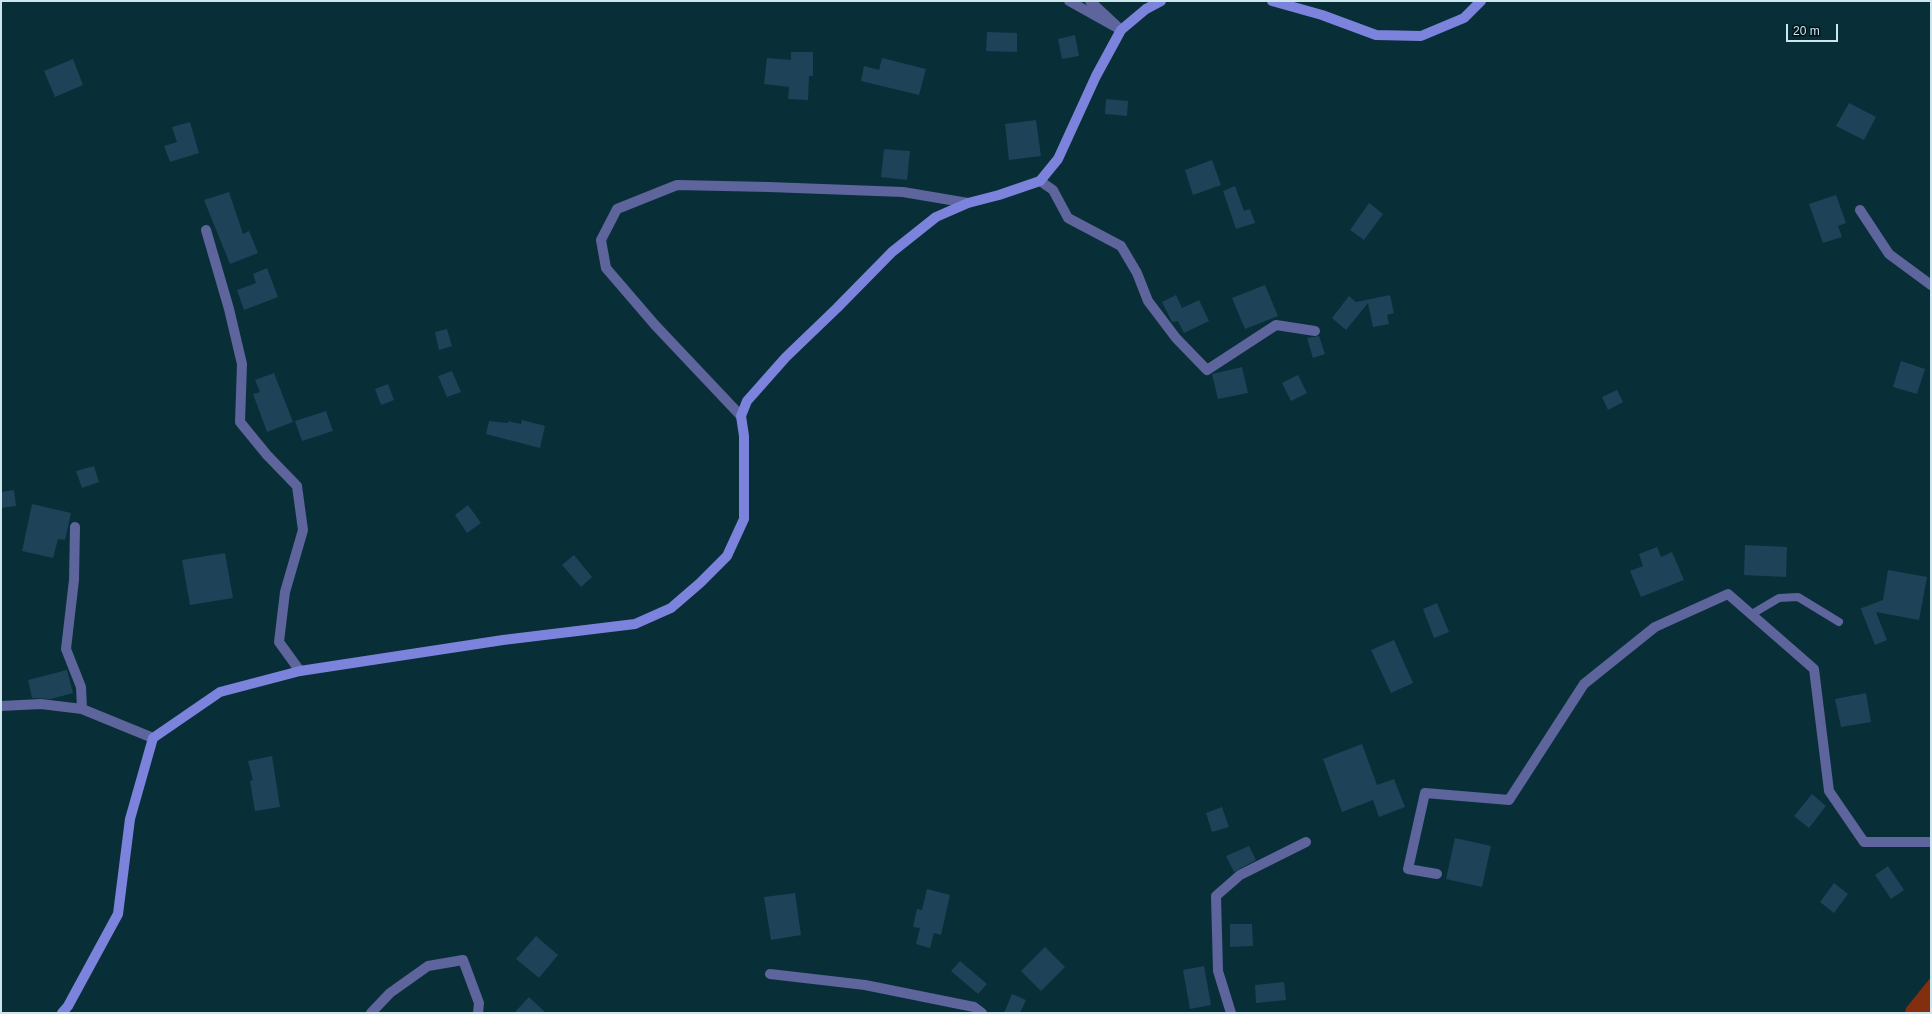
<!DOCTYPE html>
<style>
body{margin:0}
#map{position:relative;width:1932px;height:1014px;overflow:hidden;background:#082e38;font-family:Arial,sans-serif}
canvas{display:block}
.frame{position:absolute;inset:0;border:2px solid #cde6ee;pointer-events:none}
.scale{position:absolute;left:1786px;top:24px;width:52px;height:18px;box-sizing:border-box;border:2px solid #cde6ee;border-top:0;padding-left:5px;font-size:12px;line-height:14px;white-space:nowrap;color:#cde6ee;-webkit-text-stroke:3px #03151a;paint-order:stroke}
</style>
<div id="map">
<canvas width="1932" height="1014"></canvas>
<div class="frame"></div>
<div class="scale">20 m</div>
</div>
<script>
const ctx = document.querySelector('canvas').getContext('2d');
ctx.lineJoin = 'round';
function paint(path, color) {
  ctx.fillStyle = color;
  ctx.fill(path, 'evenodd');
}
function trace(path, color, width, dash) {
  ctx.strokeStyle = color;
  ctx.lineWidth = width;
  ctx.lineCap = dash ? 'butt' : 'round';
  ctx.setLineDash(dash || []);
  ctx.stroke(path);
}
const green = new Path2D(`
 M1931,977V1013H1905L1906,1008Z`);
const building = new Path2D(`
 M987,32L1017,33V52L986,51Z
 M1075,35L1079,56L1062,59L1058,39Z
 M791,52H813V76H809L808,100L788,99L789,87L764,84L767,58L791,60Z
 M882,58L926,69L919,95L861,81L864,66L879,70Z
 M73,59L83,85L55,97L44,71Z
 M1106,99L1128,101L1127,116L1105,114Z
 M1849,103L1876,117L1864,140L1836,126Z
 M1036,120L1041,156L1009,160L1005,124Z
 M190,122L199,153L170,162L164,146L177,142L172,127Z
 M884,149L910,151L907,180L881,177Z
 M1212,160L1221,185L1193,195L1185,170Z
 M1235,186L1244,211L1250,209L1255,223L1236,229L1223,191Z
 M229,192L243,234L249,231L258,253L230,264L204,200Z
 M1836,195L1846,223L1838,226L1842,237L1823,243L1809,204Z
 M1369,203L1383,214L1364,240L1350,230Z
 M267,268L278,297L244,310L237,290L256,283L253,274Z
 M1265,285L1278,316L1245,329L1232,298Z
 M1176,295L1182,308L1199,300L1209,321L1184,333L1178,321L1172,322L1162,302Z
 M1390,295L1394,313L1387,315L1389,324L1373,327L1368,303L1346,330L1332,318L1349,296L1356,302Z
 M447,329L452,346L439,350L435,332Z
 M1319,336L1325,354L1313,358L1307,338Z
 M1901,361L1925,369L1917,394L1893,387Z
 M1242,367L1248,393L1218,399L1212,374Z
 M452,371L461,392L447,397L438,376Z
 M274,373L293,422L267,432L253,394L260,392L255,380Z
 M1298,375L1307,393L1291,401L1282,383Z
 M388,384L394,400L381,405L375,389Z
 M1617,390L1623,402L1608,410L1602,397Z
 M326,411L333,431L302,441L295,421Z
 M522,420L545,426L540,448L486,434L489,421L508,423V421L521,424Z
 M94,466L99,482L82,488L76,471Z
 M14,490L16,506L1,508V492Z
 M32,504L71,513L65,540L58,539L53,558L22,551Z
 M468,505L481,523L467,533L455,515Z
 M1745,545L1787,547L1786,577L1744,575Z
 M1657,547L1661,557L1672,552L1684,580L1641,597L1630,571L1643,566L1639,554Z
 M225,553L233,598L190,605L182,560Z
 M574,555L592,577L581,587L562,565Z
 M1888,570L1927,577L1919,620L1876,612L1887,640L1875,645L1861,609H1859L1883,600Z
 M1437,603L1449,632L1434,638L1423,609Z
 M1394,640L1413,683L1391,693L1371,650Z
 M67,670L73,693L51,699L32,698L28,680Z
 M1866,693L1871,722L1841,727L1835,699Z
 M1362,744L1377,785L1394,779L1405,807L1379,817L1373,800L1342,812L1323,759Z
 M272,756L280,807L255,811L250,781L253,780L248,761Z
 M1812,794L1826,806L1809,828L1794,816Z
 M1222,807L1229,827L1212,832L1206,813Z
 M1455,838L1491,846L1482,887L1446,879Z
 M1249,846L1256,860L1234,872L1226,856Z
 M1888,866L1904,890L1891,899L1875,875Z
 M1834,883L1848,894L1834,913L1820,902Z
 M927,889L950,895L941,935L934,933L930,948L916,944L920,928L913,927L917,909L922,910Z
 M795,893L801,935L771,940L764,897Z
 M1230,924H1252L1253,946L1230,947Z
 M536,936L558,955L539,978L516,959Z
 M1045,947L1065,967L1041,991L1021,971Z
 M960,961L987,984L978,994L951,971Z
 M1204,966L1211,1005L1190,1009L1183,970Z
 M1284,982L1286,1000L1256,1003L1255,985Z
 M1012,994L1026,1000L1020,1013H1004Z
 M529,997L546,1013H514Z`);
const lane = new Path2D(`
 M1752,614L1779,598L1798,597L1839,622`);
const street = new Path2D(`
 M1069,1L1121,30L1090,1
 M1040,181L1053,190L1068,218L1121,246L1137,273L1148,301L1176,338L1207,370L1276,325L1315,331
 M1860,210L1889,254L1931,285
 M206,230L229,309L242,364L240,422L267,455L297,486L303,530L285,592L279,642L300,671
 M741,416L655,325L606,268L601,240L617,209L677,185L769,187L903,192L968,203
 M75,527L74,580L66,649L81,687L82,709
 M1,706L41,704L82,709L153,738
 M1437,874L1408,869L1425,793L1509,800L1584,684L1655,627L1728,594L1814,669L1829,791L1864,842H1931
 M770,974L865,985L974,1007L982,1013
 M371,1013L390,993L428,966L463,960L479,1003L478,1013
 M1231,1013L1218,971L1216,896L1240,875L1306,842`);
const secondary = new Path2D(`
 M1272,1L1322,15L1376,35L1421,36L1464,18L1481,1
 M62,1013L68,1006L118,914L130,819L153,738L220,692L300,671L503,640L635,624L671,608L700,583L727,556L744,519V436L741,416L747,401L786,357L837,308L892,252L936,217L968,203L999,195L1040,181L1058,159L1096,76L1121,30L1146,9L1161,1`);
paint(green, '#822e0f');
paint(building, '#1e4258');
trace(lane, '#5e649c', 8);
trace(street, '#5e649c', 10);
trace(secondary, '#7c83dd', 10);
</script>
